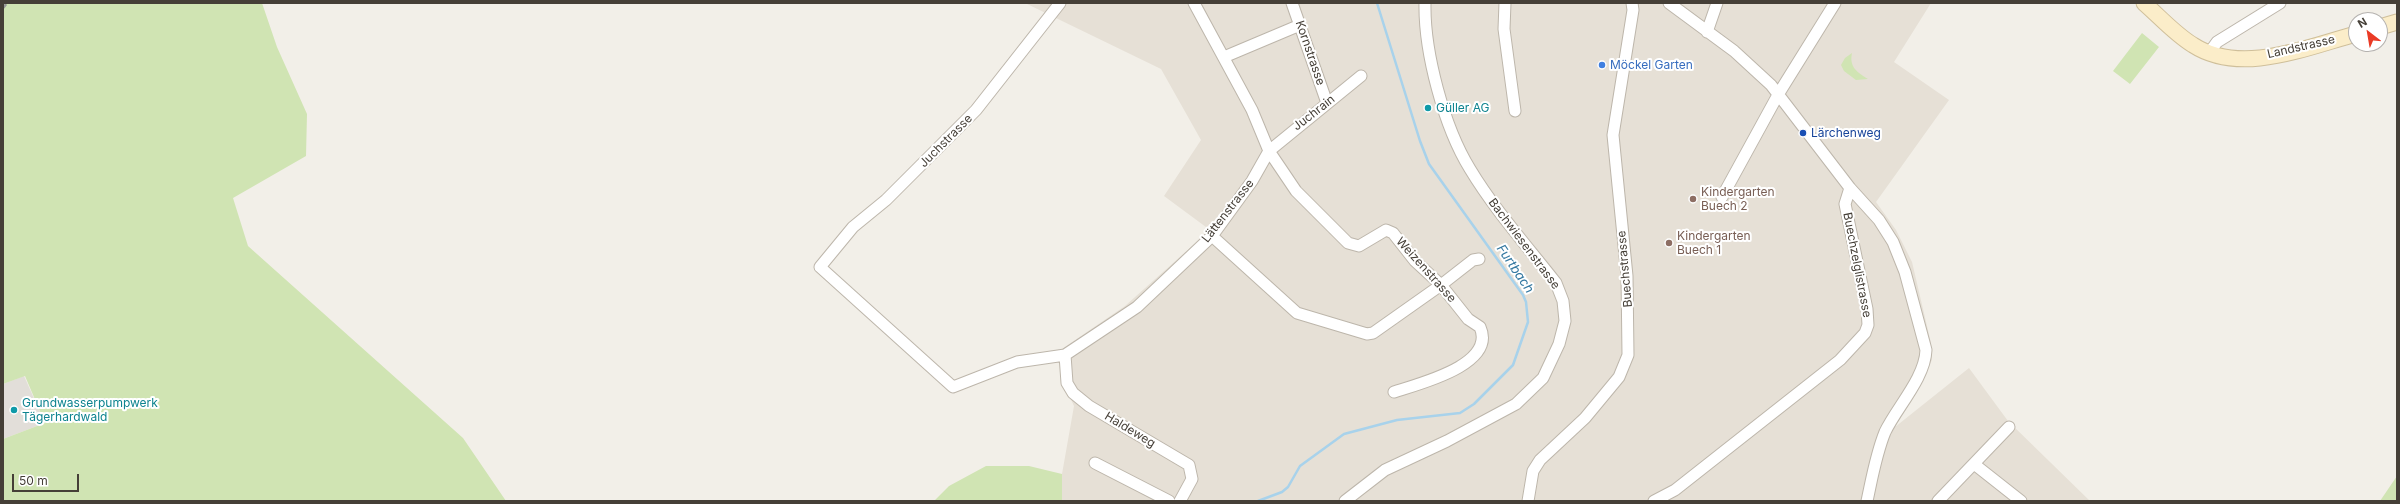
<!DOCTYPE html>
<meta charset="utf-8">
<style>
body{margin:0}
#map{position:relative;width:2400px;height:504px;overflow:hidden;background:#f2efe8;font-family:Inter,sans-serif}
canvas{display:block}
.frame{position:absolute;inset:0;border:4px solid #453f37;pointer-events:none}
.north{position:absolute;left:2348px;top:12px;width:40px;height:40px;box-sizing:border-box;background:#fff;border:1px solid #b5b2af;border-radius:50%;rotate:329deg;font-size:11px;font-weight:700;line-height:16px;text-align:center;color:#453f37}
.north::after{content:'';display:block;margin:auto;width:14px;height:18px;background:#ea3b26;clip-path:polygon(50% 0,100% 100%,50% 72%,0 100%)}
.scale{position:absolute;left:12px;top:474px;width:67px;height:18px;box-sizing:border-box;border:2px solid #453f37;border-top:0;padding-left:5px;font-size:12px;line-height:14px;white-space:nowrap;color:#453f37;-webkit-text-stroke:3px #fff;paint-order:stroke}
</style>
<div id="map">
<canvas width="2400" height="504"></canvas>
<div class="frame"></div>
<div class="north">N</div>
<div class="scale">50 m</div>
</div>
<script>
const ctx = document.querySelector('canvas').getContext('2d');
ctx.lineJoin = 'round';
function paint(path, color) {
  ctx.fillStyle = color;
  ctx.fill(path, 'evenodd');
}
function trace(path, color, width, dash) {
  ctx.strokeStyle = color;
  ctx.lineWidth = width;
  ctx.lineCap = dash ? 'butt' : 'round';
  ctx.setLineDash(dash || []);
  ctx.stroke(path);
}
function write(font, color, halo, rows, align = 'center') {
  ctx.font = font + ' Inter,sans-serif';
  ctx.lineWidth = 4;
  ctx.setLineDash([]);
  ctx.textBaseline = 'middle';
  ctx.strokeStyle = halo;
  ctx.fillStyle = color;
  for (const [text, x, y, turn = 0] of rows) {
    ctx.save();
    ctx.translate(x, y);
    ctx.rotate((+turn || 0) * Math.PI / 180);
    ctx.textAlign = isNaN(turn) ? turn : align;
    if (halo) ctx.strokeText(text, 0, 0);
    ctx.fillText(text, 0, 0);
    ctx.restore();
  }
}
const residential = new Path2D(`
 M1025,3H1931L1894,62L1949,100L1876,202L1896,230L1912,262L1931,343L1932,360L1895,427L1969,368L2008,421L2090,501H1062V474L1074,406L1061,378L1059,351L1125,306L1210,230L1164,196L1201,140L1161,69Z`);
const industrial = new Path2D(`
 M24,376L45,423L3,439V384Z`);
const green = new Path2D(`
 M3,3H262L277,47L307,114L306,156L233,198L248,246L463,438L506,501H3V439L45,423L25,376L3,384Z
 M2142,33L2159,47L2130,84L2113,71Z
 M1852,53C1849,67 1857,72 1868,79L1856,80L1844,71L1841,65L1845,58Z
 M986,466H1029L1062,474V501H934L949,486Z
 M2397,476V501H2380Z`);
const stream = new Path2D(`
 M1258,501L1282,492L1288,487L1300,466L1344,434L1397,420L1460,413L1474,404L1513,365L1528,322L1526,302L1523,295L1429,164L1420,141L1377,3`);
const minor = new Path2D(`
 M1060,3L976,110L886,200L853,227L820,267L953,387L1017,362L1065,355L1137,307L1212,236L1252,181L1269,151L1252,110L1194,3
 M1292,3L1327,103
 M1505,3L1504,29L1515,111
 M1669,3L1734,51L1771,85L1850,188L1879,220L1893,242L1905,272L1926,350C1925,378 1897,407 1885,432C1876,454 1872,478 1867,501
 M1707,32L1717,3
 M2209,53L2217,42L2280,3
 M1224,57L1300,25
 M1361,76L1269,151L1296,191L1348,243L1359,246L1386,230L1393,233L1415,261L1441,285L1468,319L1480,327C1497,365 1418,384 1394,392
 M1722,197L1779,93L1835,3
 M1212,236L1297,313L1367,334L1373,333L1441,285L1473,260L1479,259
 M1065,355L1067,383L1073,393L1089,406L1189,465L1192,479L1180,501
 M1095,463L1169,501
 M1974,464L2021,501
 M1345,501L1385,470L1447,441L1516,404L1543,378L1559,344L1565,321L1563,301L1556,283C1527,246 1494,209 1470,169C1444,127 1424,52 1425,3
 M1528,501L1533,471L1540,460L1585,418L1619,377L1628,355L1627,276L1613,135L1633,10L1632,3
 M1654,501L1675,490L1840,360L1865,333L1868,325L1867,309L1845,204L1850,188
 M1938,501L2009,427`);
const secondary = new Path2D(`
 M2144,3C2160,17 2175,34 2193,45C2241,76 2307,47 2356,34
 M2380,27L2397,22`);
const rail = new Path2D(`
 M3,8L7,3`);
const markers = [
 [1602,65,4,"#3f7fe0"],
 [1428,108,4,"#0f9aa8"],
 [1803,133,4,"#1a4fb4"],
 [1693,199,4,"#8d6e63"],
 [1669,243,4,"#8d6e63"],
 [14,410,4,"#0f9aa8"]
];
const streetNames = [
 ["Landstrasse",2301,47,-13],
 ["Kornstrasse",1310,53,71],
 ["Juchrain",1314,113,-38],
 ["Juchstrasse",946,141,-45],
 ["Lättenstrasse",1228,211,-52],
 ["Bachwiesenstrasse",1524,244,53],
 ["Buechzelglistrasse",1857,265,79],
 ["Buechstrasse",1625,269,-95],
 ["Weizenstrasse",1426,270,48],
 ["Haldeweg",1130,430,31]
];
const shopNames = [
 ["Möckel Garten",1610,65]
];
const cultureNames = [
 ["Güller AG",1436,108],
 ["Grundwasserpumpwerk",22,403],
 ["Tägerhardwald",22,417]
];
const transitNames = [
 ["Lärchenweg",1811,133]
];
const educationNames = [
 ["Kindergarten",1701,192],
 ["Buech 2",1701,206],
 ["Kindergarten",1677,236],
 ["Buech 1",1677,250]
];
const waterNames = [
 ["Furtbach",1515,269,56]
];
paint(residential, '#e6e0d6');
paint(industrial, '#e2ded9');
paint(green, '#d0e4b3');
trace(stream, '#a8d2eb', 2.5);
trace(minor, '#bdb6ab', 13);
trace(secondary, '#cfbf9a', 17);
trace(minor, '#fff', 11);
trace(secondary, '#fbedc9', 15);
trace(rail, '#969696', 2.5, [5, 5]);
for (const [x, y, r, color] of markers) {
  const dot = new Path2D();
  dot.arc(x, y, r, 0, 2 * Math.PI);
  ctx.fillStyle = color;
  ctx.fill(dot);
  trace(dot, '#fff', 1.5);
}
write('12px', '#453f37', '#fff', streetNames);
write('12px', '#366cbe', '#fff', shopNames, 'left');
write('12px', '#0d838f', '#fff', cultureNames, 'left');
write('12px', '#164399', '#fff', transitNames, 'left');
write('12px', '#785e54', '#fff', educationNames, 'left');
write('italic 13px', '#3579a1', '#fff', waterNames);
</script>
